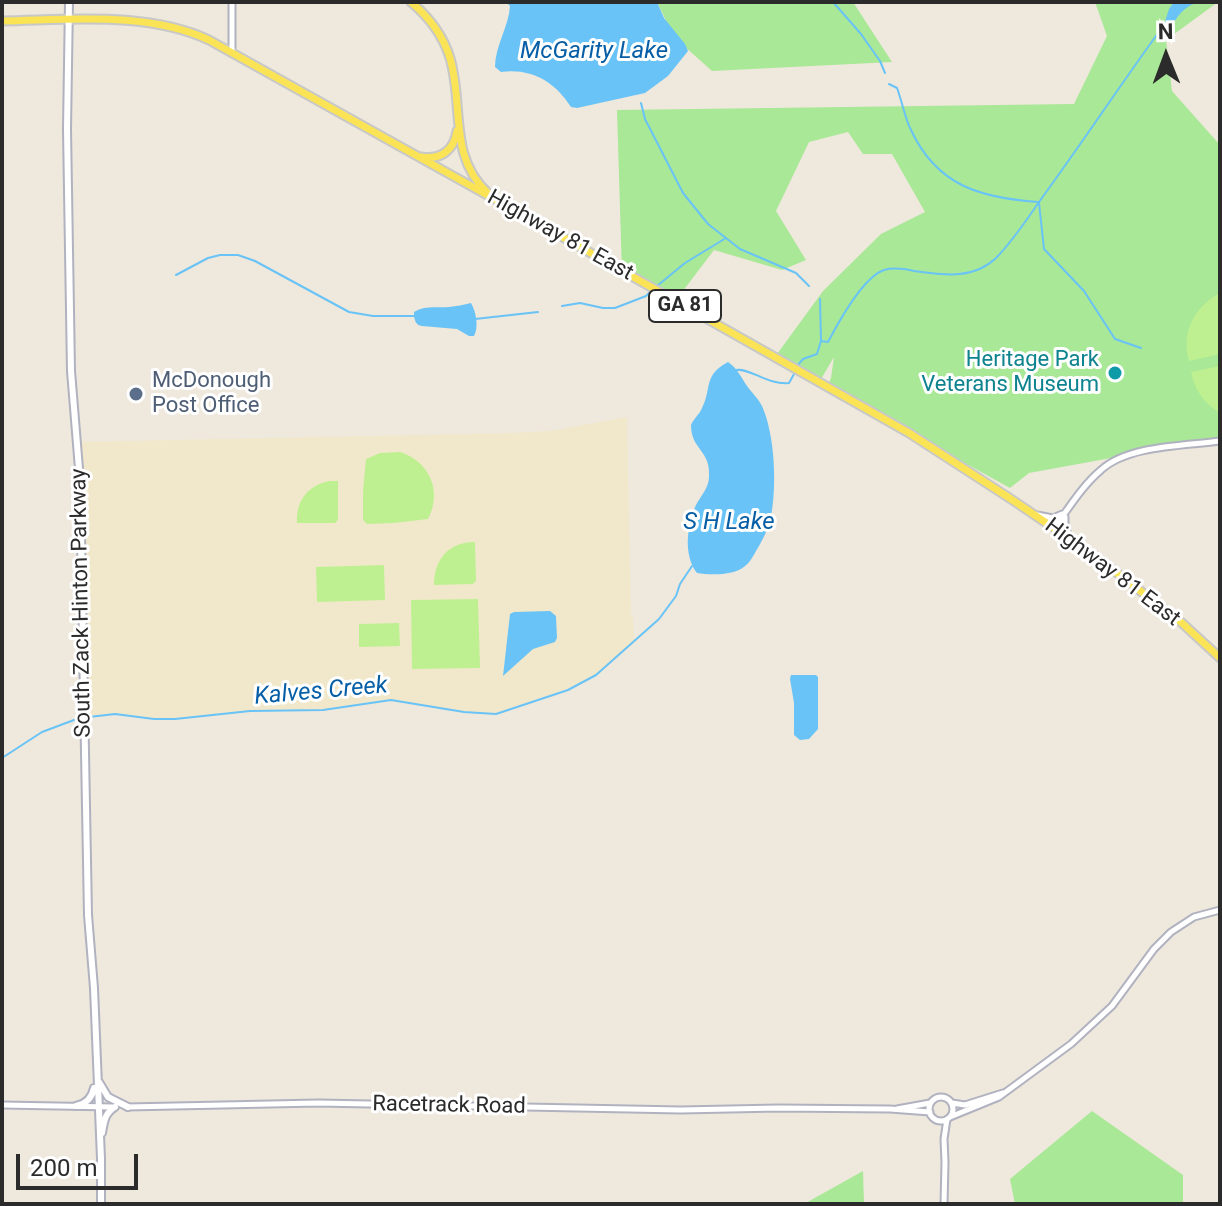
<!DOCTYPE html>
<style>
body{margin:0}
#map{position:relative;width:1222px;height:1206px;overflow:hidden;background:#eee8dd;font-family:Roboto,sans-serif}
canvas{display:block}
.frame{position:absolute;inset:0;border:4px solid #2b2b2b;pointer-events:none}
.north{position:absolute;left:1126px;top:16px;width:80px;height:80px;-webkit-text-stroke:6px #fff;paint-order:stroke;rotate:359deg;font-size:22px;font-weight:700;line-height:32px;text-align:center;color:#2b2b2b}
.north::after{content:'';display:block;margin:auto;width:28px;height:36px;background:#2b2b2b;clip-path:polygon(50% 0,100% 100%,50% 72%,0 100%)}
.scale{position:absolute;left:16px;top:1154px;width:122px;height:36px;box-sizing:border-box;border:4px solid #2b2b2b;border-top:0;padding-left:10px;font-size:24px;line-height:28px;white-space:nowrap;color:#2b2b2b;-webkit-text-stroke:6px #fff;paint-order:stroke}
</style>
<div id="map">
<canvas width="1222" height="1206"></canvas>
<div class="frame"></div>
<div class="north">N</div>
<div class="scale">200 m</div>
</div>
<script>
const ctx = document.querySelector('canvas').getContext('2d');
ctx.lineJoin = 'round';
function paint(path, color) {
  ctx.fillStyle = color;
  ctx.fill(path, 'evenodd');
}
function trace(path, color, width, dash) {
  ctx.strokeStyle = color;
  ctx.lineWidth = width;
  ctx.lineCap = dash ? 'butt' : 'round';
  ctx.setLineDash(dash || []);
  ctx.stroke(path);
}
function write(font, color, halo, rows, align = 'center') {
  ctx.font = font + ' Roboto,sans-serif';
  ctx.lineWidth = 6;
  ctx.setLineDash([]);
  ctx.textBaseline = 'middle';
  ctx.strokeStyle = halo;
  ctx.fillStyle = color;
  for (const [text, x, y, turn = 0] of rows) {
    ctx.save();
    ctx.translate(x, y);
    ctx.rotate((+turn || 0) * Math.PI / 180);
    ctx.textAlign = isNaN(turn) ? turn : align;
    if (halo) ctx.strokeText(text, 0, 0);
    ctx.fillText(text, 0, 0);
    ctx.restore();
  }
}
const education = new Path2D(`
 M627,417L631,614L633,615L634,642L596,675L568,690L496,714L464,712L399,701H382L323,710L250,711L175,719H154L115,714L84,716L77,442L511,433L551,431Z`);
const green = new Path2D(`
 M657,2H853L892,62L712,71L674,37Z
 M1095,2H1218L1166,40L1172,91L1220,145V441L1182,445L1029,473L1010,488L827,387L831,378L834,357L817,386L772,361L823,291L881,234L925,212L892,154H863L848,132L809,142L776,211L806,260L782,270L714,250L673,304L622,274L617,110L1074,104L1107,36Z
 M1092,1111L1183,1175V1204H1015L1010,1179Z
 M863,1171L864,1204H804Z`);
const pitch = new Path2D(`
 M1220,293V354L1189,361C1181,332 1194,307 1220,293Z
 M1220,366V413C1204,403 1195,391 1191,372Z
 M400,452C429,461 443,491 428,519L394,523L367,524L363,520V491L366,459L380,453Z
 M329,481H338V520L335,523H297C296,501 307,486 329,481Z
 M475,542L476,581L473,584L434,585C434,559 449,542 475,542Z
 M384,565L385,600L317,602L316,567Z
 M478,599L480,668L412,669L411,600Z
 M399,623L400,646L359,647V624Z`);
const water = new Path2D(`
 M506,2H657L664,18L685,44L688,51L668,76L645,93L577,108L571,107C555,82 532,68 501,72L495,67C495,46 509,26 510,6Z
 M1174,2H1198C1174,11 1178,25 1161,34L1169,9Z
 M471,303C476,311 479,328 474,336H469L457,329L422,326C415,325 414,319 414,312C425,305 436,308 449,307C456,306 464,305 471,303Z
 M728,362C737,368 741,377 747,386C752,393 758,398 762,406C775,435 777,486 771,517C769,527 764,537 759,546C755,552 751,562 745,566C734,576 710,575 697,573C683,555 687,525 696,505C701,496 709,487 709,477C711,450 691,450 691,425C694,418 699,415 702,408C712,389 703,375 728,362Z
 M550,611L556,616L557,638L555,642L533,649L503,676L510,614L514,612Z
 M791,675H816L818,677V729L809,739L800,740L794,735V703L790,679Z`);
const stream = new Path2D(`
 M833,2L861,34L880,61L885,73
 M889,84L897,88C902,101 905,119 911,130C937,186 981,198 1038,202
 M641,103L645,119L683,193L708,224L740,249L796,273L809,286
 M1039,203L1044,249L1084,291L1115,339L1141,348
 M176,275L208,258L220,255H238L255,261L349,312L373,316H414
 M657,286L685,263L726,238
 M562,306L580,303L603,308H615L646,296L651,291
 M475,319L538,312
 M821,341L828,342C838,323 863,277 884,270C894,267 905,269 914,271C944,275 973,280 996,258C1014,240 1029,216 1044,195C1084,140 1121,84 1161,29
 M798,365L803,359L817,354L821,341L820,299
 M736,370C751,368 767,385 789,383L794,374
 M89,717L115,714L154,719H175L250,711L323,710L391,700L464,712L496,714L568,690L596,675L659,619L676,596L680,584L692,566
 M2,758L42,732L82,717`);
const tertiary = new Path2D(`
 M232,2V52
 M1037,515L1053,518L1062,514
 M1065,517V528L1070,537
 M1054,528C1069,508 1082,486 1101,470C1128,445 1185,446 1220,441
 M929 1109a12 12 0 1 1 24 0a12 12 0 1 1-24 0Z
 M952,1103L965,1105L1003,1093
 M2,1105L113,1107
 M127,1107L318,1103L681,1110L778,1108L890,1109L930,1112
 M897,1109L930,1103
 M950,1117L999,1097L1071,1044L1112,1006L1154,949L1171,932L1194,917L1220,910
 M944,1204L945,1162L944,1139L947,1119`);
const secondary = new Path2D(`
 M69,2L67,129L71,371L80,481L88,915L94,988L101,1159V1204
 M99,1082L108,1097L128,1107
 M76,1106C86,1104 92,1098 94,1088
 M102,1133C104,1121 105,1113 115,1107`);
const primary = new Path2D(`
 M411,2C429,17 443,35 450,58C464,105 448,157 488,193
 M2,21C69,20 148,11 209,40L559,235L909,433L1011,499L1095,556L1182,623L1220,658
 M421,157C440,160 454,151 457,131`);
const markers = [
 [1115,373,8,"#0f9aa8"],
 [136,394,8,"#5c6f8a"]
];
const shields = [
 [685,306,72]
];
const shieldNames = [
 ["GA 81",685,306]
];
const streetNames = [
 ["Highway 81 East",560,236,29],
 ["Highway 81 East",1112,573,37],
 ["South Zack Hinton Parkway",82,603,-91],
 ["Racetrack Road",449,1106,1]
];
const cultureNames = [
 ["Heritage Park",1099,360],
 ["Veterans Museum",1099,385]
];
const serviceNames = [
 ["McDonough",152,381],
 ["Post Office",152,406]
];
const waterNames = [
 ["McGarity Lake",594,52],
 ["S H Lake",729,523],
 ["Kalves Creek",321,692,-5]
];
paint(education, '#f1e8cb');
paint(green, '#a9e896');
paint(pitch, '#bef091');
paint(water, '#69c3f6');
trace(stream, '#69c3f6', 2);
trace(tertiary, '#b1b2c0', 9);
trace(secondary, '#b1b2c0', 10);
trace(primary, '#c8c8c8', 11);
trace(tertiary, '#fff', 5);
trace(secondary, '#fff', 6);
trace(primary, '#fae456', 7);
for (const [x, y, r, color] of markers) {
  const dot = new Path2D();
  dot.arc(x, y, r, 0, 2 * Math.PI);
  ctx.fillStyle = color;
  ctx.fill(dot);
  trace(dot, '#fff', 3);
}
for (const [x, y, w] of shields) {
  const box = new Path2D();
  box.roundRect(x - w / 2, y - 16, w, 32, 6);
  ctx.fillStyle = '#fff';
  ctx.fill(box);
  trace(box, '#2b2b2b', 2);
}
write('bold 20px', '#2b2b2b', null, shieldNames);
write('22px', '#2b2b2b', '#fff', streetNames);
write('22px', '#0d838f', '#fff', cultureNames, 'right');
write('22px', '#4e5e75', '#fff', serviceNames, 'left');
write('italic 24px', '#055ea6', '#fff', waterNames);
</script>
